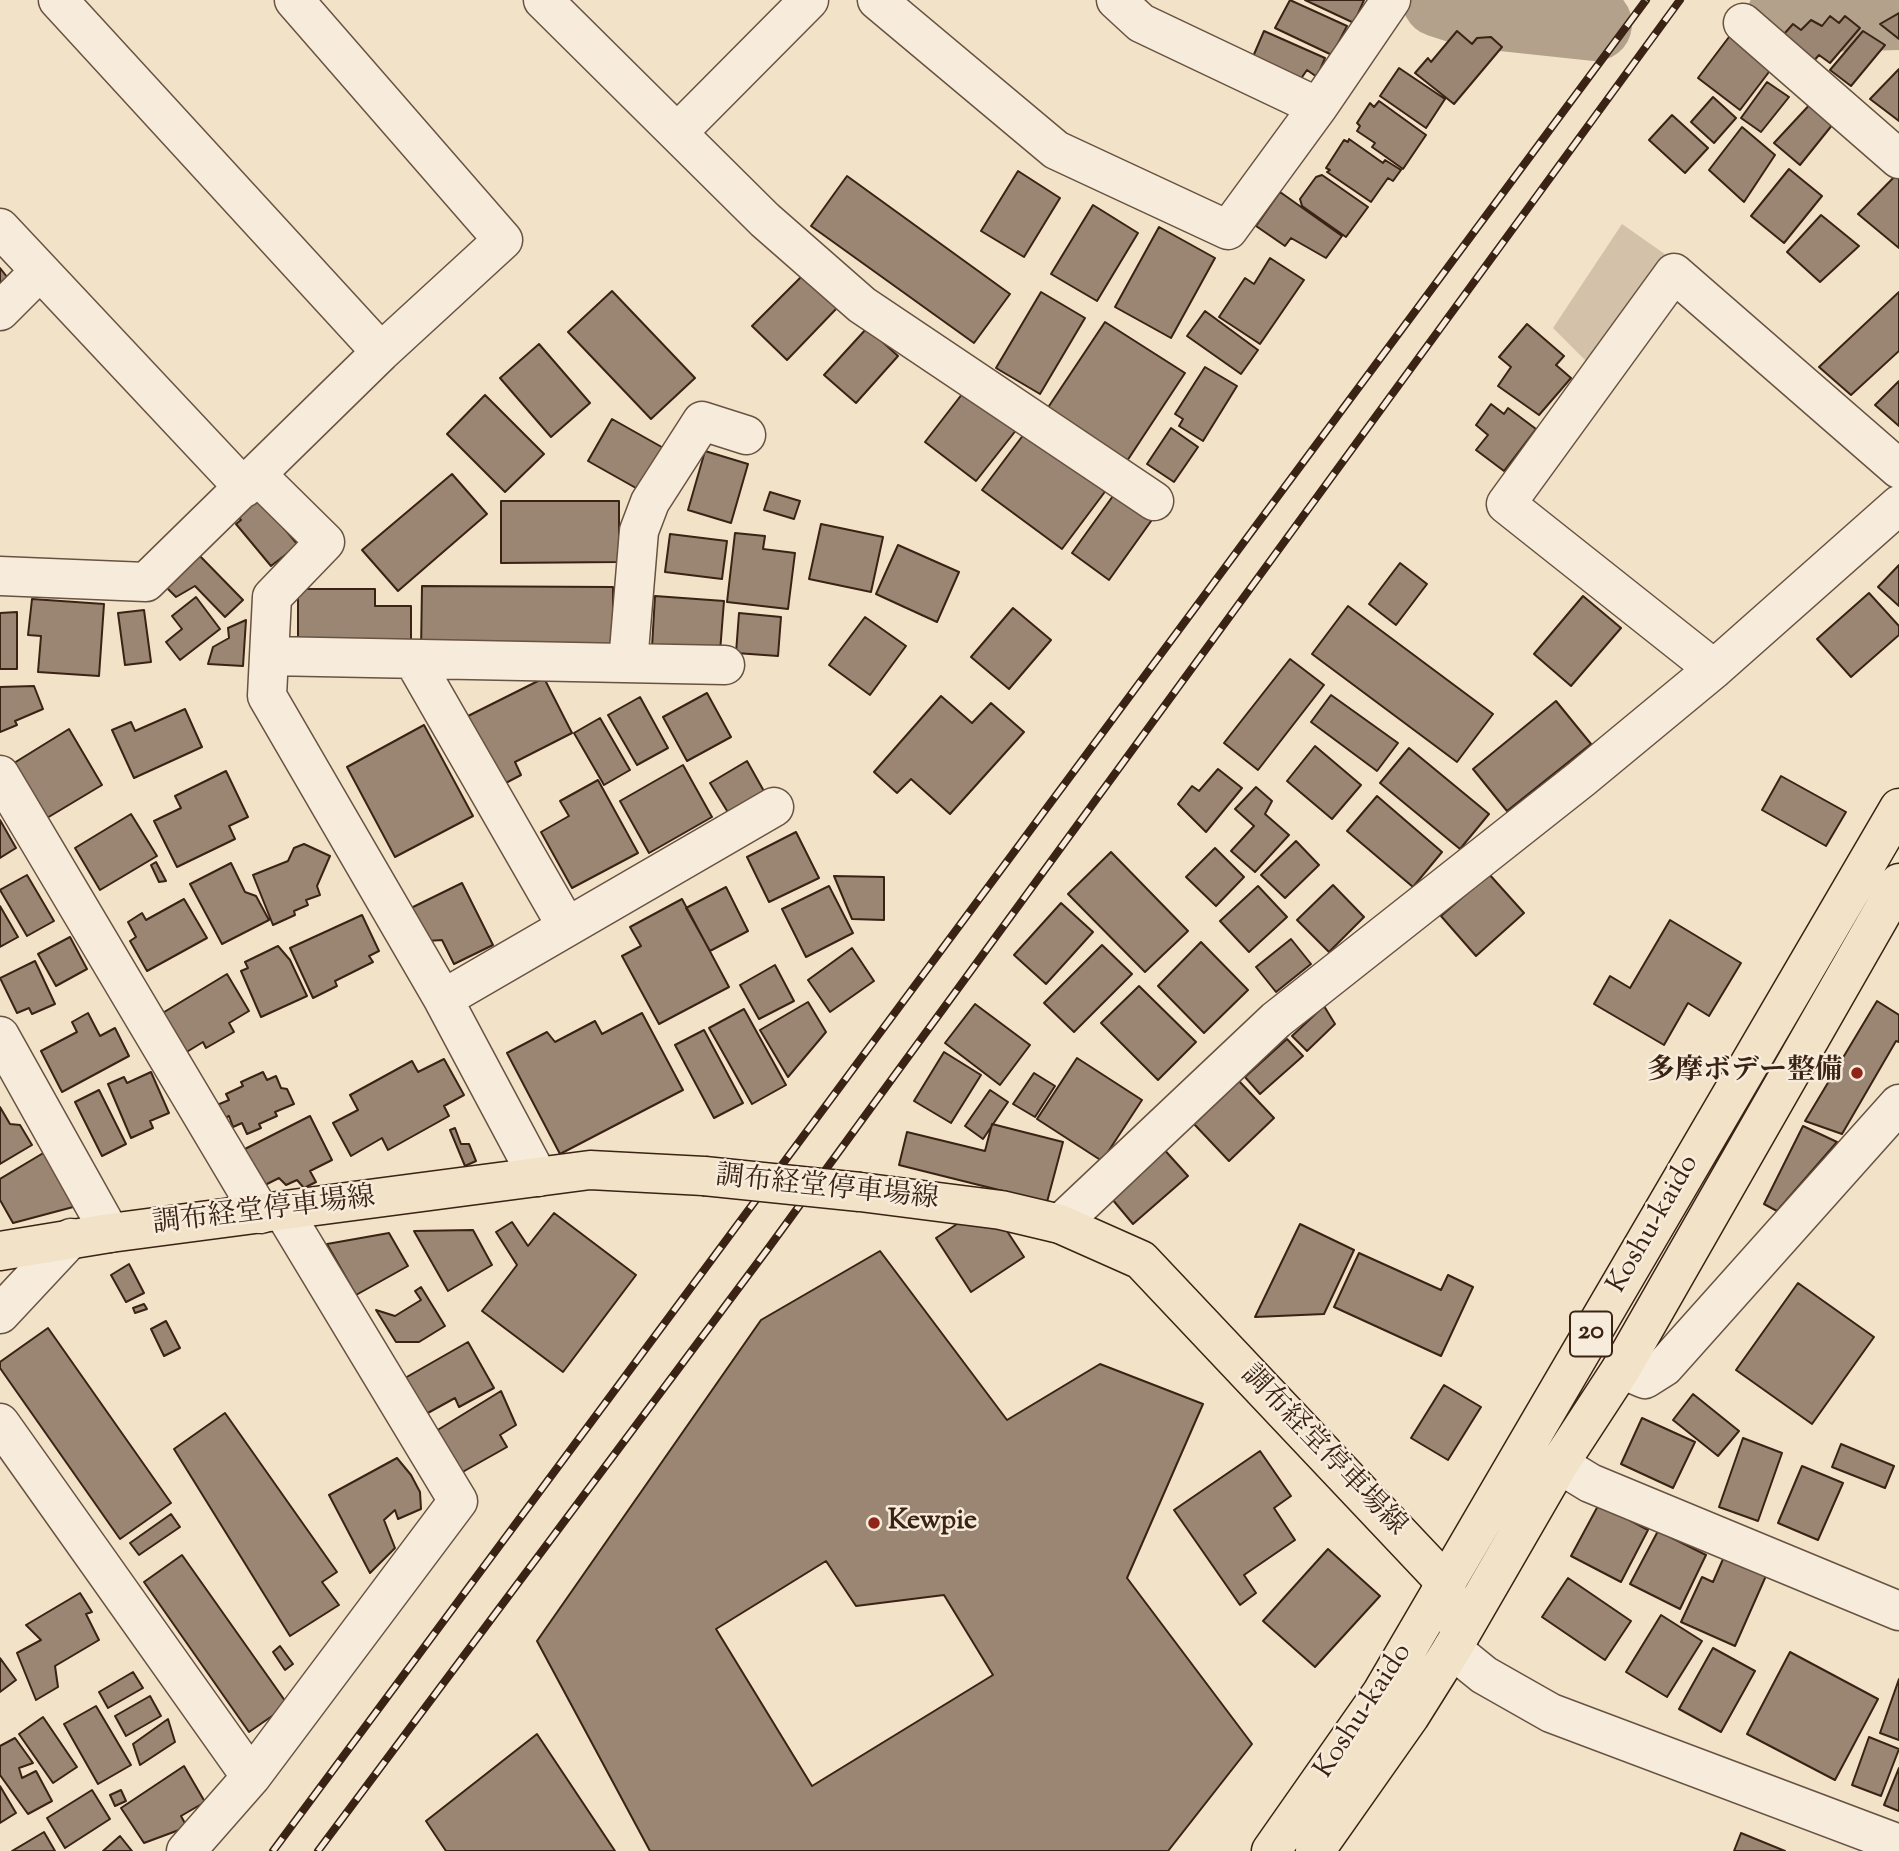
<!DOCTYPE html>
<meta charset="utf-8">
<style>
body{margin:0}
canvas{display:block;background:#f2e2c8}
</style>
<canvas width="1899" height="1851"></canvas>
<script>
const ctx = document.querySelector('canvas').getContext('2d');
ctx.lineJoin = 'round';
function paint(path, color) {
  ctx.fillStyle = color;
  ctx.fill(path, 'evenodd');
}
function trace(path, color, width, dash) {
  ctx.strokeStyle = color;
  ctx.lineWidth = width;
  ctx.lineCap = dash ? 'butt' : 'round';
  ctx.setLineDash(dash || []);
  ctx.stroke(path);
}
function write(font, color, halo, rows, align = 'center') {
  ctx.font = font + ' "Sorts Mill Goudy","Noto Serif JP",serif';
  ctx.lineWidth = 5;
  ctx.setLineDash([]);
  ctx.textBaseline = 'middle';
  ctx.strokeStyle = halo;
  ctx.fillStyle = color;
  for (const [text, x, y, turn = 0] of rows) {
    ctx.save();
    ctx.translate(x, y);
    ctx.rotate((+turn || 0) * Math.PI / 180);
    ctx.textAlign = isNaN(turn) ? turn : align;
    if (halo) ctx.strokeText(text, 0, 0);
    ctx.fillText(text, 0, 0);
    ctx.restore();
  }
}
const green = new Path2D(`
 M1622,224L1669,257L1591,366L1553,328Z`);
const river = new Path2D(`
 M1439,0L1473,11L1595,24
 M1784,16L1899,13`);
const building = new Path2D(`
 M1290,0L1347,26L1332,55L1275,28Z
 M1305,0H1364L1354,23Z
 M1899,13V39L1880,24Z
 M1830,16L1839,23L1845,16L1860,28L1830,63L1819,55L1806,70L1776,43L1793,24L1801,30L1811,20L1822,26Z
 M1264,31L1325,58L1317,77L1307,70L1300,80L1252,59Z
 M1457,31L1472,44L1477,38L1491,37L1502,47L1454,104L1415,73L1428,58L1431,62Z
 M1863,31L1885,45L1851,86L1830,70Z
 M1732,33L1772,68L1740,110L1698,78Z
 M1399,68L1445,99L1426,128L1380,96Z
 M1899,69V121L1870,99Z
 M1767,82L1789,97L1761,132L1741,118Z
 M1713,97L1736,118L1714,143L1691,122Z
 M1814,100L1837,119L1800,165L1774,143Z
 M1379,101L1426,135L1403,169L1372,147L1375,143L1357,131L1360,126L1357,123L1370,103L1374,107Z
 M1672,115L1708,148L1685,173L1649,140Z
 M1742,127L1775,155L1744,202L1709,170Z
 M1349,139L1383,163L1385,160L1401,170L1393,181L1388,178L1371,202L1327,172L1330,170L1326,168L1344,140L1348,142Z
 M1789,169L1822,196L1784,243L1751,216Z
 M1018,171L1060,198L1024,257L981,231Z
 M1899,172V248L1858,214Z
 M1322,175L1368,207L1346,237L1302,206L1300,199L1316,177Z
 M847,176L1010,294L974,343L811,226Z
 M1280,192L1342,236L1326,258L1291,238L1285,246L1256,226Z
 M1093,205L1138,233L1097,301L1051,274Z
 M1821,215L1859,246L1820,282L1787,252Z
 M1159,227L1215,258L1171,338L1115,307Z
 M1270,258L1304,280L1260,344L1219,317L1245,278L1254,284Z
 M0,268L11,282L0,292Z
 M803,275L837,308L787,360L752,326Z
 M612,291L695,378L651,419L568,332Z
 M1041,292L1085,318L1040,394L996,368Z
 M1899,292V351L1851,395L1819,367Z
 M1205,311L1258,350L1241,374L1187,336Z
 M1105,322L1185,373L1127,461L1047,409Z
 M1527,324L1564,356L1556,365L1571,378L1539,415L1498,386L1511,367L1499,357Z
 M867,328L898,356L856,403L824,375Z
 M539,344L590,403L551,437L500,378Z
 M1205,367L1237,386L1203,441L1179,426L1183,419L1175,414Z
 M1899,381V426L1875,405Z
 M966,389L1017,429L976,481L925,442Z
 M485,395L544,454L505,492L447,434Z
 M1491,404L1504,414L1508,408L1536,429L1504,471L1476,450L1488,435L1476,425Z
 M612,419L667,450L643,492L588,461Z
 M1171,428L1198,447L1174,482L1147,464Z
 M1027,430L1107,489L1062,549L982,490Z
 M705,451L748,464L731,523L688,510Z
 M452,474L487,514L398,591L362,550Z
 M1118,489L1154,517L1109,580L1072,553Z
 M253,491L298,545L271,566L236,524L241,520L231,508Z
 M770,492L800,501L794,519L764,510Z
 M501,501H619V562L501,563Z
 M821,524L883,537L871,592L809,579Z
 M735,533L765,536L763,549L795,553L788,609L727,602Z
 M670,534L727,541L722,579L665,572Z
 M898,545L959,572L937,622L876,594Z
 M196,552L243,600L225,617L195,586L176,597L163,584Z
 M1400,563L1427,584L1396,625L1369,604Z
 M1899,565V606L1878,587Z
 M422,586L613,587V653L421,652Z
 M298,589H375V606H411V644H298Z
 M1869,593L1899,626V635L1851,677L1817,639Z
 M655,596L724,601L720,652L652,647Z
 M1583,596L1621,628L1571,686L1534,654Z
 M196,597L220,629L180,660L166,642L182,629L172,616Z
 M32,599L104,604L99,676L38,672L41,636L28,635Z
 M1348,606L1493,714L1457,762L1312,654Z
 M1013,608L1051,640L1009,689L971,657Z
 M144,610L151,662L125,665L118,613Z
 M17,612V669H0V613Z
 M739,613L781,617L778,656L736,653Z
 M865,617L906,646L870,695L829,665Z
 M246,620L243,666L208,664L213,647L229,638L228,628Z
 M1290,659L1324,685L1258,770L1224,743Z
 M544,678L572,733L515,762L521,775L500,786L466,717Z
 M34,686L43,709L15,721L17,725L0,732V687Z
 M707,693L731,737L687,761L663,717Z
 M1331,695L1398,743L1377,771L1311,722Z
 M941,696L972,723L991,703L1024,732L950,814L911,779L897,793L874,772Z
 M640,697L668,748L637,765L608,715Z
 M1556,701L1591,744L1507,811L1473,769Z
 M185,709L202,747L134,778L112,730L131,722L135,731Z
 M600,718L630,770L604,785L574,733Z
 M424,725L473,816L395,857L347,767Z
 M69,729L102,785L47,818L14,763Z
 M1315,746L1361,785L1332,819L1287,781Z
 M1409,748L1489,814L1460,849L1380,783Z
 M747,761L765,793L729,814L710,783Z
 M683,765L712,817L649,853L620,801Z
 M1218,769L1242,788L1206,832L1178,804L1192,786L1199,791Z
 M226,771L248,817L229,826L235,839L177,867L154,821L181,808L175,796Z
 M1781,776L1846,812L1826,846L1762,810Z
 M598,780L638,853L572,888L541,832L569,816L560,801Z
 M1256,787L1272,801L1265,814L1289,835L1255,872L1231,851L1254,826L1235,809Z
 M1377,796L1442,852L1413,887L1347,831Z
 M131,814L157,856L100,890L75,848Z
 M0,820L16,848L0,858Z
 M796,832L819,878L769,902L747,857Z
 M1296,841L1319,865L1285,898L1261,875Z
 M304,844L330,856L317,886L320,895L306,900L308,905L294,911L295,915L273,925L253,875L288,861L294,848Z
 M1215,848L1244,877L1216,906L1186,877Z
 M1111,852L1188,931L1145,972L1068,894Z
 M156,862L166,881L159,882L151,865Z
 M231,863L245,892L256,896L269,920L222,944L190,884Z
 M1489,874L1524,913L1476,956L1441,916Z
 M27,875L54,921L27,936L0,890Z
 M834,876L884,877V920L852,919Z
 M462,883L493,945L454,964L442,940L427,941L411,908Z
 M1333,885L1364,917L1329,952L1297,920Z
 M829,886L853,933L806,957L782,909Z
 M1258,886L1287,917L1249,952L1220,921Z
 M726,887L748,931L710,951L686,908Z
 M184,899L207,938L147,971L130,941L136,937L128,922L142,913L146,920Z
 M682,899L729,987L659,1024L622,956L641,946L630,927Z
 M1061,903L1093,932L1046,984L1014,955Z
 M0,906L18,937L0,947Z
 M362,915L379,951L369,956L373,962L335,981L337,986L313,998L290,948Z
 M1670,920L1741,963L1709,1016L1688,1003L1664,1045L1594,1004L1610,976L1630,988Z
 M70,937L87,969L56,986L38,954Z
 M1291,939L1311,964L1276,992L1256,967Z
 M1201,942L1248,990L1204,1033L1158,986Z
 M1102,945L1132,974L1074,1032L1044,1003Z
 M278,946L290,960L307,996L261,1017L241,971L248,968L245,962Z
 M852,948L874,981L830,1012L808,980Z
 M35,961L55,1004L32,1014L29,1008L17,1013L0,978Z
 M775,965L794,1001L759,1019L740,985Z
 M227,974L249,1011L229,1023L234,1032L206,1048L203,1042L180,1056L156,1017Z
 M1139,986L1196,1042L1158,1080L1101,1023Z
 M1877,1001L1899,1015V1042L1896,1041L1842,1134L1805,1121Z
 M808,1002L826,1032L788,1077L760,1030Z
 M975,1004L1030,1045L1000,1085L945,1043Z
 M1324,1006L1335,1024L1307,1051L1292,1036Z
 M744,1009L786,1085L752,1104L709,1028Z
 M88,1013L100,1036L115,1028L129,1056L62,1092L41,1051L77,1032L72,1022Z
 M642,1013L683,1090L560,1154L507,1053L547,1032L555,1042L595,1021L602,1034Z
 M704,1030L743,1103L714,1118L675,1045Z
 M1287,1039L1303,1056L1260,1094L1245,1077Z
 M944,1052L981,1075L951,1123L914,1101Z
 M1077,1058L1142,1100L1102,1161L1037,1119Z
 M444,1059L464,1095L444,1106L449,1116L388,1150L382,1138L351,1156L333,1123L358,1110L350,1095L412,1061L418,1072Z
 M151,1072L169,1113L150,1121L153,1128L131,1138L108,1084L124,1077L127,1083Z
 M263,1072L267,1080L276,1076L281,1088L287,1089L294,1104L275,1112L277,1116L259,1124L261,1128L247,1134L242,1123L233,1127L229,1116L223,1119L217,1105L229,1100L226,1094L243,1086L241,1082Z
 M1034,1073L1055,1086L1035,1117L1013,1104Z
 M1239,1081L1274,1118L1229,1161L1194,1124Z
 M99,1090L126,1144L102,1156L75,1102Z
 M990,1090L1008,1102L983,1139L965,1126Z
 M0,1107L10,1124L20,1125L32,1145L0,1164Z
 M310,1116L332,1160L310,1171L316,1182L304,1188L297,1180L286,1185L279,1178L259,1188L241,1151Z
 M992,1124L1063,1142L1047,1202L899,1165L907,1132L985,1151Z
 M1803,1126L1837,1142L1777,1211L1764,1204Z
 M455,1128L461,1144H469L476,1161L465,1166L450,1130Z
 M1161,1146L1188,1176L1133,1224L1107,1193Z
 M45,1152L77,1206L13,1223L0,1200V1179Z
 M554,1213L636,1275L563,1372L482,1311L517,1265L496,1232L512,1222L528,1246Z
 M966,1218L1005,1228L1024,1257L971,1292L936,1238Z
 M1300,1224L1354,1250L1324,1314L1255,1317Z
 M473,1230L492,1265L448,1291L414,1231Z
 M389,1233L408,1266L356,1295L327,1244Z
 M880,1251L1007,1420L1100,1364L1203,1404L1127,1578L1252,1744L1168,1851H650L537,1641L761,1320ZM826,1561L856,1606L944,1595L993,1675L812,1786L716,1629Z
 M1359,1253L1441,1290L1448,1275L1473,1287L1441,1356L1334,1307Z
 M129,1264L144,1293L126,1302L111,1275Z
 M1798,1283L1874,1337L1812,1424L1736,1370Z
 M421,1287L445,1326L419,1342H396L376,1310L395,1316L421,1300L415,1291Z
 M144,1304L147,1309L135,1313L133,1308Z
 M166,1321L180,1348L164,1356L151,1329Z
 M48,1328L171,1503L120,1539L0,1368V1362Z
 M468,1342L494,1388L459,1407L455,1398L426,1414L405,1378Z
 M1444,1385L1481,1407L1448,1460L1411,1438Z
 M501,1391L516,1425L500,1435L507,1447L459,1474L436,1431Z
 M1693,1394L1739,1431L1718,1456L1673,1420Z
 M225,1413L337,1572L322,1582L339,1605L290,1636L174,1449Z
 M1642,1418L1695,1442L1673,1488L1621,1464Z
 M1743,1438L1782,1453L1758,1521L1719,1507Z
 M1841,1444L1894,1466L1885,1488L1832,1467Z
 M1260,1451L1291,1496L1274,1508L1295,1540L1244,1575L1256,1593L1240,1605L1174,1510Z
 M397,1458L411,1475L420,1492L421,1509L398,1519L395,1510L384,1520L395,1548L370,1573L329,1495Z
 M1802,1466L1843,1483L1818,1540L1778,1523Z
 M1599,1504L1648,1530L1621,1582L1571,1556Z
 M171,1514L180,1527L139,1555L130,1543Z
 M1658,1531L1706,1555L1680,1609L1630,1584Z
 M1328,1549L1380,1596L1315,1667L1263,1621Z
 M1727,1550L1769,1569L1735,1646L1681,1622L1702,1577L1713,1582Z
 M182,1555L288,1705L249,1732L144,1582Z
 M1568,1578L1631,1621L1605,1660L1542,1617Z
 M80,1593L92,1612L86,1614L99,1640L55,1666L58,1687L36,1700L17,1653L41,1640L26,1625Z
 M1661,1615L1702,1641L1667,1697L1626,1672Z
 M280,1646L293,1664L285,1670L273,1652Z
 M1713,1648L1755,1671L1721,1732L1679,1709Z
 M1790,1652L1878,1699L1835,1780L1747,1734Z
 M0,1658L16,1680L0,1692Z
 M133,1672L143,1688L108,1708L99,1692Z
 M1899,1679V1740L1880,1733Z
 M150,1696L161,1716L126,1736L115,1716Z
 M96,1706L131,1765L98,1784L64,1724Z
 M43,1717L77,1767L53,1783L19,1734Z
 M168,1719L175,1742L140,1765L133,1744Z
 M537,1734L615,1851H446L426,1821Z
 M1869,1737L1899,1749L1881,1796L1852,1785Z
 M15,1738L33,1763L19,1768L22,1778L36,1771L52,1801L28,1814L0,1775V1746Z
 M184,1766L205,1802L181,1816L187,1827L144,1843L121,1808Z
 M1899,1768V1811L1884,1805Z
 M0,1786L16,1813L0,1823Z
 M92,1790L110,1819L65,1848L47,1818Z
 M121,1790L126,1801L115,1806L110,1795Z
 M44,1832L55,1851H12Z
 M1741,1833L1785,1851H1734Z
 M120,1836L132,1851H103Z`);
const minor = new Path2D(`
 M58,0L381,352
 M543,0L765,220L862,305L1154,501
 M877,0L1056,150L1228,230L1318,107L1391,0
 M1116,0L1141,23L1318,107
 M1743,23L1899,159
 M678,132L809,0
 M0,228L244,488
 M0,311L40,271
 M257,475L325,542L272,597L269,656
 M0,576L146,582L381,352L503,240L294,0
 M413,659L567,927
 M628,663L639,531L650,502L702,421L746,435
 M1714,669L1506,504L1674,273L1899,469
 M0,775L261,1214
 M443,999L774,807
 M0,1036L110,1233
 M538,1177L443,999L267,696L269,656L725,665
 M1060,1224L1276,1020L1581,779L1714,669L1899,505
 M0,1314L71,1238
 M1621,1369L1645,1379L1664,1367L1899,1104
 M0,1423L251,1777
 M1559,1464L1590,1483L1899,1611
 M1452,1649L1484,1675L1551,1713L1899,1844
 M186,1851L251,1777L458,1501L283,1211`);
const major = new Path2D(`
 M860,1192L1001,1210L1060,1224L1141,1260L1446,1583L1449,1615
 M0,1251L110,1233L590,1170L704,1176`);
const highway = new Path2D(`
 M1271,1851L1381,1694L1899,808
 M1315,1851L1410,1716L1452,1649L1559,1464L1621,1369L1899,883`);
const rail = new Path2D(`
 M273,1851L1646,0
 M318,1851L767,1250L1680,0`);
const majorBridge = new Path2D(`
 M704,1176L860,1192`);
const markers = [
 [1857,1073,7,"#8f2418"],
 [874,1523,7,"#8f2418"]
];
const shields = [
 [1591,1334,42]
];
const shieldNames = [
 ["20",1591,1334]
];
const poiNames = [
 ["多摩ボデー整備",1843,1073],
 ["Kewpie",888,1523,"left"]
];
const streetNames = [
 ["調布経堂停車場線",827,1190,6],
 ["調布経堂停車場線",264,1213,-7],
 ["Koshu-kaido",1655,1225,-60],
 ["調布経堂停車場線",1322,1452,46],
 ["Koshu-kaido",1365,1712,-57]
];
paint(green, '#d3c1a9');
trace(river, '#b3a18b', 74);
paint(building, '#9a8672');
trace(building, '#3a2214', 2);
trace(minor, '#685241', 41);
trace(major, '#3a2214', 41);
trace(highway, '#3a2214', 41);
trace(minor, '#f7ecdb', 38);
trace(major, '#f2e2c8', 38);
trace(highway, '#f2e2c8', 38);
trace(rail, '#3a2214', 8);
trace(rail, '#f7ecdb', 5, [16]);
trace(majorBridge, '#3a2214', 41, []);
trace(majorBridge, '#f2e2c8', 38);
for (const [x, y, r, color] of markers) {
  const dot = new Path2D();
  dot.arc(x, y, r, 0, 2 * Math.PI);
  ctx.fillStyle = color;
  ctx.fill(dot);
  trace(dot, '#f7ecdb', 2.5);
}
for (const [x, y, w] of shields) {
  const box = new Path2D();
  box.roundRect(x - w / 2, y - 22.5, w, 45, 5);
  ctx.fillStyle = '#f7ecdb';
  ctx.fill(box);
  trace(box, '#3a2214', 2);
}
write('bold 26px', '#3a2214', null, shieldNames);
write('bold 28px', '#3a2214', '#f7ecdb', poiNames, 'right');
write('28px', '#3a2214', '#f7ecdb', streetNames);
</script>
